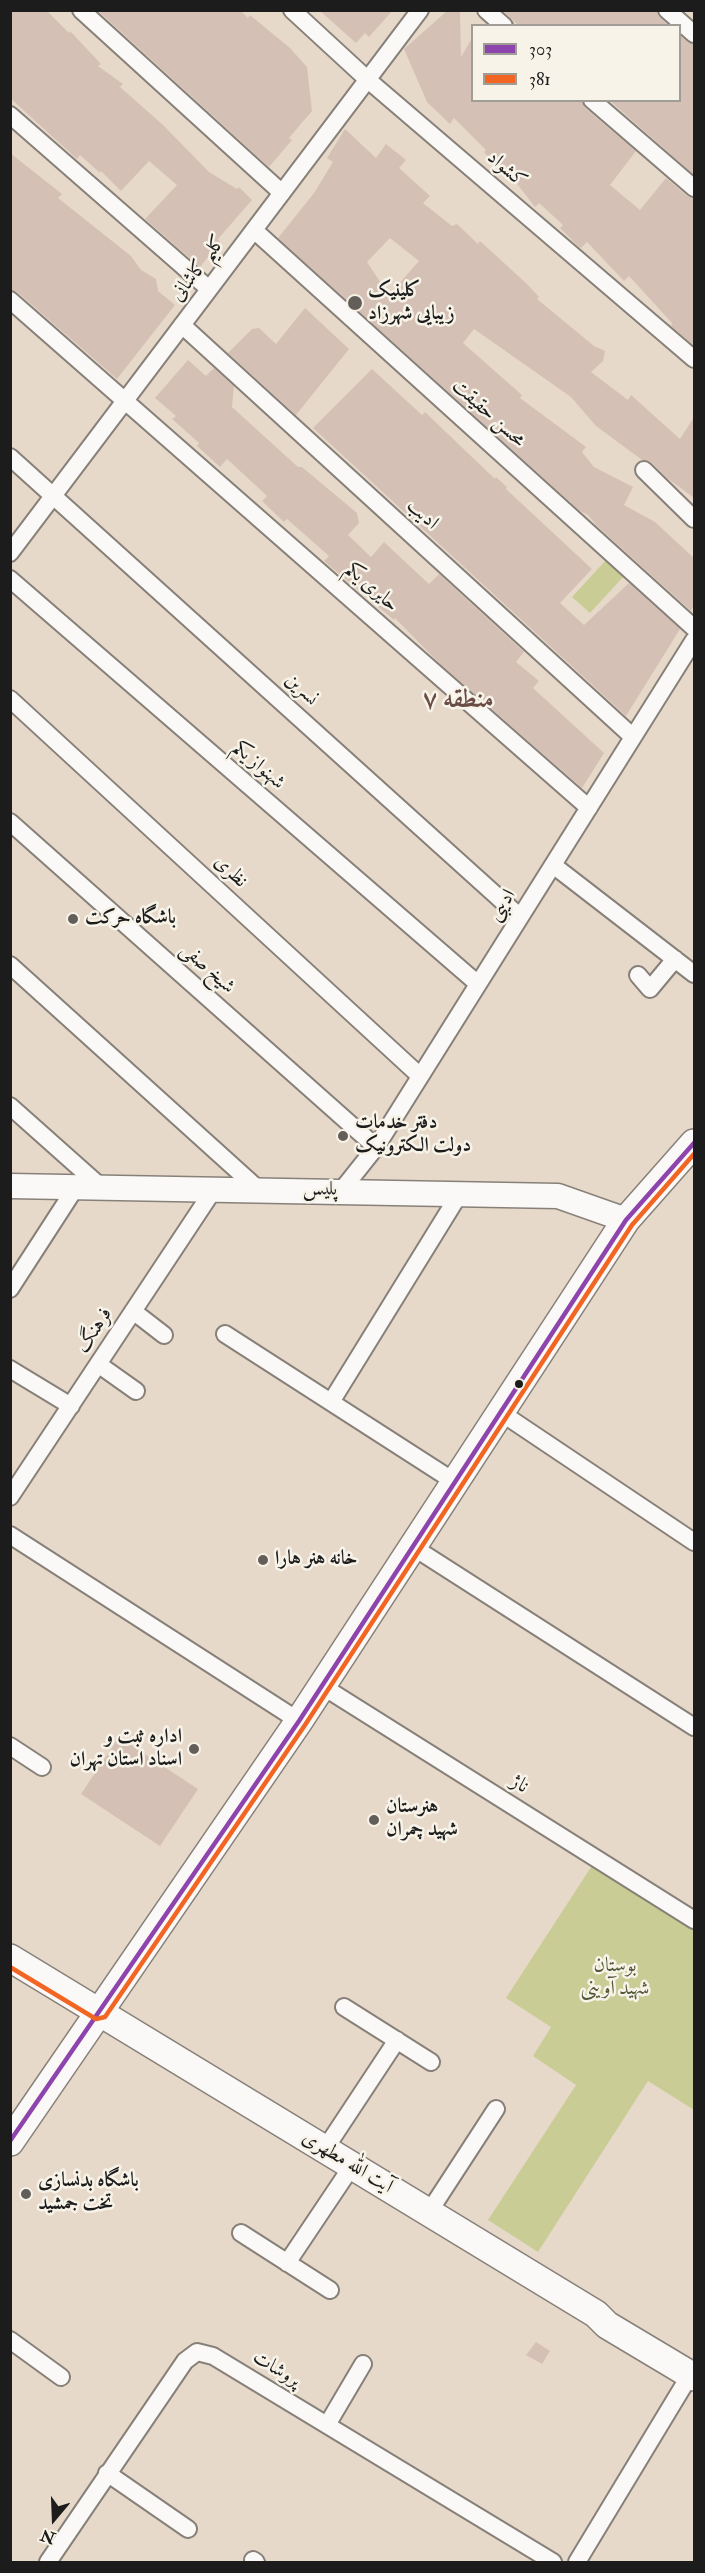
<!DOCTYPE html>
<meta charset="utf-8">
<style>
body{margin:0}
#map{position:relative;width:705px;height:2573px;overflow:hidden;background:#e7d9ca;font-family:"IM FELL Double Pica",serif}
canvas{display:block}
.frame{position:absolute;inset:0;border:12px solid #1c1c1c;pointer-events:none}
.legend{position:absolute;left:471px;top:24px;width:210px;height:78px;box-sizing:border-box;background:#f7f3e8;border:2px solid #9f9d96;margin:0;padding:8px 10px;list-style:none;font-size:18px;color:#1c1c1c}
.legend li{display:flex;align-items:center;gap:12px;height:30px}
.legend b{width:30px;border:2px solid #9f9d96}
.north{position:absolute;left:24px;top:2489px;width:60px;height:60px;-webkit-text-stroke:4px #f7f3e8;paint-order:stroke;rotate:199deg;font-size:16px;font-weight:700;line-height:24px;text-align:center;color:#1c1c1c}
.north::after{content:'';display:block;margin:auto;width:21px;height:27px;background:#1c1c1c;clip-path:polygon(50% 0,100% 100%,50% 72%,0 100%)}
</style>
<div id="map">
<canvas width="705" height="2573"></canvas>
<div class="frame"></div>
<ul class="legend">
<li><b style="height:8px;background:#8e44ad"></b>303</li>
<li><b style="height:8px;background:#f26522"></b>381</li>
</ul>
<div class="north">N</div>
</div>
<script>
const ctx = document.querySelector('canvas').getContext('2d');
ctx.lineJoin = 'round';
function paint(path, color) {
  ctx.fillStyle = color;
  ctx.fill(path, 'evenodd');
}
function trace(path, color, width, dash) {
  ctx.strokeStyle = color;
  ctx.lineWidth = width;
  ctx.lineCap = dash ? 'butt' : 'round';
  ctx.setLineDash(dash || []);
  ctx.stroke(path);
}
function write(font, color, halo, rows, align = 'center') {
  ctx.font = font + ' "IM FELL Double Pica",Amiri,serif';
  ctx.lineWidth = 5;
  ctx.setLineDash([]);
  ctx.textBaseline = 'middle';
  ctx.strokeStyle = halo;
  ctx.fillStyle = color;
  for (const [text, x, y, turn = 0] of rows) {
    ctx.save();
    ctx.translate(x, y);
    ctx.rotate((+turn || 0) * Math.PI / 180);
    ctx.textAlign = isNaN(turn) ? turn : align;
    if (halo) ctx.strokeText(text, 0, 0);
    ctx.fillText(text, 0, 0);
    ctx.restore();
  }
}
const green = new Path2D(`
 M606,560L624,576L590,613L572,597Z
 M593,1864L694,1929V2110L648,2081L538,2252L488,2220L576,2085L533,2056L551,2027L506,1998Z`);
const building = new Path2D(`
 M10,10H46L69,33L70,31L101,64L98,66L123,84L120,87L163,125L209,172L237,189L239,187L252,200L218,239L220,242L200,267L145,219L177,185L149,161L121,191L101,171L100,173L80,155L77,159L10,98Z
 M97,10H240L248,18L250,15L290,48L307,67L312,111L289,138L292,140L269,167Z
 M319,10H393L369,37L365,33L356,43Z
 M448,10H460L461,57L472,38V100H582L585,108L636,151L610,185L640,210L666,178L687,196L694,198V346L671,326L672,323L629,276L624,281L587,242L581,248L579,247L560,228L563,225L539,203L535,207L514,180L495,164L484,152L486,150L454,118L450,124L427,102L404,49Z
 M502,10H657L660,17L669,26H519Z
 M680,35L688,42L694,44V175L609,100H680Z
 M345,129L376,158L386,144L406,160L399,168L430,196L423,203L452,226L457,224L478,244L480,241L527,284L539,297L537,299L594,346L605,351L603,361L591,372L628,400L631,395L680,439L694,417V498L667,478L651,462L642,460L596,426L571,397L474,329L463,343L522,395L520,398L586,447L582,452L594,467L633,487L624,505L655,522L694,558V604L691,611L597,526L588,515L580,511L278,238L314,193L333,162L327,158ZM390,238L419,261L389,295L367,262Z
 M10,153L62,194L58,198L131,256L141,270L156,279L158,291L175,305L117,379L17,292L10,290Z
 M305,308L349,349L296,415L228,353L252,329L259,328L276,344Z
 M188,360L206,376L214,368L234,386L232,407L298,467H302L357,513L359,523L348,535L371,557L384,542L429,584L439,574L524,652L516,662L539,681L533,688L604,753L582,788L439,663L395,618L394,620L324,561L329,556L287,519L284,522L262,501L267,496L227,459L220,467L197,446L199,443L172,419L176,416L155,398Z
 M372,369L422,415L425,412L495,479L496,477L507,487L506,489L592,569L560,603L584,625L629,583L680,629L626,716L313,428Z
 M119,1737L198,1789L160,1846L81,1794Z
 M536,2342L550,2351L542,2364L526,2355Z`);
const minor = new Path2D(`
 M81,10L282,193
 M292,10L368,80L694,359
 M486,10L504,26
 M667,10L694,34
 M592,100L694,188
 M10,115L209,289
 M254,230L694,628
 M10,300L589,808
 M182,325L633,737
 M10,457L520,917
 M644,470L694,519
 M10,553L420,10
 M10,579L478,984
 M10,699L420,1076
 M10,822L376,1147
 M553,865L694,974
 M10,965L258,1189
 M638,975L650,989L675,959
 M10,1106L101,1187
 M341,1191L376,1147L694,640
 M10,1289L76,1187
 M133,1311L164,1335
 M225,1334L455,1482
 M98,1364L136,1391
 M10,1369L71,1406
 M331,1402L460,1193
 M500,1412L694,1542
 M10,1497L214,1189
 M10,1535L299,1721
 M413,1547L694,1727
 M322,1686L694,1920
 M10,1746L42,1767
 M344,2007L431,2062
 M325,2149L397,2040
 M429,2212L496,2109
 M241,2233L330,2290
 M287,2263L352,2166
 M10,2340L61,2377
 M327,2425L363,2364
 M107,2473L188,2529
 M253,2560L256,2562
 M48,2562L185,2361L197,2352L213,2356L553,2562
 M577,2562L690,2375`);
const secondary = new Path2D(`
 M10,1186L558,1196L626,1220`);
const primary = new Path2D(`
 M10,1958L596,2314L607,2325L694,2377
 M10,2142L299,1721L626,1220L694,1143`);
const bus1 = new Path2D(`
 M10,2141L299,1721L626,1220L694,1143`);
const bus2 = new Path2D(`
 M10,1967L96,2019L105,2017L305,1725L632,1225L694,1154`);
const markers = [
 [355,303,8,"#635e59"],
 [73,919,6,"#635e59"],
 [343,1136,6,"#635e59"],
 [519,1384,5,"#1c1c1c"],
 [263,1560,6,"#635e59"],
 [194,1749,6,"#635e59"],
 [374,1820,6,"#635e59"],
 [26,2194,6,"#635e59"]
];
const streetNames = [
 ["کشواد",506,170,41],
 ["کلیم کاشانی",199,269,-53],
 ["محسن حقیقت",488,414,42],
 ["ادیب",422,515,42],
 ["حایری یکم",371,588,41],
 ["نسرین",301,690,42],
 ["شهنواز یکم",258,766,41],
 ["نظری",230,872,43],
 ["ادیبی",503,906,-58],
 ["شیخ صفی",207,969,42],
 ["پلیس",320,1190,1],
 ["فرهنگ",95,1331,-57],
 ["ناژ",519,1785,32],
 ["آیت الله مطهری",347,2163,31],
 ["پروشات",276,2370,31]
];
const poiNames = [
 ["کلینیک",368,292],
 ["زیبایی شهرزاد",368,315],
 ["باشگاه حرکت",85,919],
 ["دفتر خدمات",355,1124],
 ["دولت الکترونیک",355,1147],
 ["خانه هنر هارا",275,1560],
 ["اداره ثبت و",182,1738,"right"],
 ["اسناد استان تهران",182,1761,"right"],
 ["هنرستان",386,1808],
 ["شهید چمران",386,1831],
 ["باشگاه بدنسازى",38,2182],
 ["تخت جمشيد",38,2205]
];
const parkNames = [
 ["بوستان",615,1967],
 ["شهید آوینی",615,1990]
];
const districtNames = [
 ["منطقه ۷",458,701]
];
paint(green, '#c9cd95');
paint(building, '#d5c0b6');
trace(minor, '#878079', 20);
trace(secondary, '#878079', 27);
trace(primary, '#878079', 30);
trace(minor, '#fbf9f7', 16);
trace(secondary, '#fbf9f7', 24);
trace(primary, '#fbf9f7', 27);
trace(bus1, '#8e44ad', 4.5);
trace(bus2, '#f26522', 4.5);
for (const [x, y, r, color] of markers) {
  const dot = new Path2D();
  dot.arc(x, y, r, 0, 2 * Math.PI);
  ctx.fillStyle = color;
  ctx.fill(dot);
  trace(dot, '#f7f3e8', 2);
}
write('20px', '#1c1c1c', '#f7f3e8', streetNames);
write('bold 20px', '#1c1c1c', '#f7f3e8', poiNames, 'left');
write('20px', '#505737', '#f7f3e8', parkNames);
write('bold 26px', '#684c45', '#f7f3e8', districtNames);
</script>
